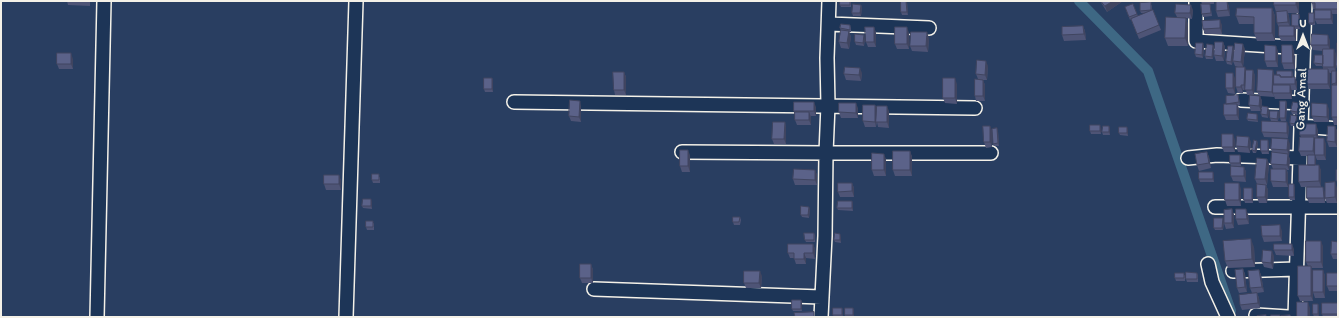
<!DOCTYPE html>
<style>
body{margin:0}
#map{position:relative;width:1339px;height:318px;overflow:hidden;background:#293e61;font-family:Itim,sans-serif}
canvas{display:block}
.frame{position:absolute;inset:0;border:2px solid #f4f1e8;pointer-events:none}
.north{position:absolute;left:1283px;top:16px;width:40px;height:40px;-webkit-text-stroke:3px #1d3557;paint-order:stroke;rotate:0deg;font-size:11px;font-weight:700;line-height:16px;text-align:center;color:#f4f1e8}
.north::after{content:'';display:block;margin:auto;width:14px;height:18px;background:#f4f1e8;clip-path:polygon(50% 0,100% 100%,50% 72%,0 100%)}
</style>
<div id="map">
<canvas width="1339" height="318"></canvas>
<div class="frame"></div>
<div class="north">U</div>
</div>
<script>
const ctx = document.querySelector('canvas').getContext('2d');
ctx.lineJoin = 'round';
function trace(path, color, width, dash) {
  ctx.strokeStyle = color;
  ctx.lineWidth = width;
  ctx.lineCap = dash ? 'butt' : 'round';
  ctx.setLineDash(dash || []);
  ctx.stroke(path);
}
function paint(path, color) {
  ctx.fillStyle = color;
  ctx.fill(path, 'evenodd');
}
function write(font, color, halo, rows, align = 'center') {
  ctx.font = font + ' Itim,sans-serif';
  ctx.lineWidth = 4;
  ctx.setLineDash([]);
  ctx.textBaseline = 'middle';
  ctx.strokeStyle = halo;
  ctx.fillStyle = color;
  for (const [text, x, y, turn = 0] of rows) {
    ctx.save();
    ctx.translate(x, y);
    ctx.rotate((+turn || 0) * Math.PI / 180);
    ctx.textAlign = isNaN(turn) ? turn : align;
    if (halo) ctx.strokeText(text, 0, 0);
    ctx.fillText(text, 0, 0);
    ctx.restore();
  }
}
const canal = new Path2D(`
 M1079,1L1148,71L1231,311`);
const minor = new Path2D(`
 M1196,1V41L1304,48
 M829,24L929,28
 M1241,100L1302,103
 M514,102L975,108
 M1301,126L1338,129
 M682,152L826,153H991
 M1188,158L1217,155L1300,158
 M1215,207H1338
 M1208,264L1212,282L1228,317
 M1233,271L1296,269
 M594,289L821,297
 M1256,315L1288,317
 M97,317L104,1
 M346,317L356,1
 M821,317L825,236L826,153L828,105L827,58L829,1
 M1295,317L1305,1`);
const wall = new Path2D(`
 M67,1H90V6L68,5Z
 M851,1V7H841L840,5Z
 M1100,1H1123L1107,12Z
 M1201,1H1214V4H1210L1212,16L1203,17L1202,14V4Z
 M1218,1H1227L1229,7L1230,16L1218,17L1216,11Z
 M1274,1H1299V13H1288L1289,16L1290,26H1292L1300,17V29H1294L1296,31V41H1281L1279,36V28L1277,23L1276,12L1274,5Z
 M1338,1V14H1332L1333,24H1317L1315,20V25H1310L1309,23L1314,13L1315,15L1316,10L1315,9H1313L1312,3Z
 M907,2L908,15H902L901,12Z
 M1133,4L1138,16L1145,13H1141L1140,11L1152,5V10H1153L1161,30L1139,39L1131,19L1130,20L1125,7Z
 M861,5L862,7L861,16H853L852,13Z
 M1272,8L1275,16V41H1257L1254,33V24H1239L1236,16Z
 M1193,10L1192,19L1186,18L1188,25V46H1168L1165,38L1177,17L1175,13Z
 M850,25L851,28V32H849L851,37L849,49L841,48L839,42L841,31L840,28Z
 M1222,25V34H1205L1203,29Z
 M1083,26L1085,31L1086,40L1064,41L1062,35Z
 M874,27L876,33V47H868L866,42Z
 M909,33V49H897L895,44Z
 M865,38L864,46L856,45L855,42Z
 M929,38L928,52L912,51L910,46Z
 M1330,40V49H1334L1336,55V71L1337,74V85H1338V125H1334L1332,117L1333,85L1332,73H1329L1330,74V89H1309L1307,84L1323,69V66H1316L1314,63L1323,55V51L1313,50L1311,45Z
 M1223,42L1225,47L1224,61H1216L1214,55Z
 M1338,43V71L1336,66Z
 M1213,45L1214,48L1213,59H1206L1205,56Z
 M1204,46L1203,58L1196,57L1195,54Z
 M1234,49L1232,65L1227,64L1226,61Z
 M1245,49L1243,67L1246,71L1253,70L1255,76L1254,95H1247L1246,90H1243V93H1238L1236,87L1238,67L1235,66L1233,61Z
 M1294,50L1295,69H1284L1282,63Z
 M1278,51V67H1267L1265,61Z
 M73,59V69H59L57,64Z
 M988,66L987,80H983L985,85V101H976L975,96L978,79L976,74Z
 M1292,71L1293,74V77L1297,82V90H1291L1292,99H1275L1274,96V97L1260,96L1262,101L1261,111H1251L1249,105L1259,96L1257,91L1275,75Z
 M624,72L626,77V95H615L614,90Z
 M862,73L861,81L846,80L844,74Z
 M492,78L493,80V92H485L484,89Z
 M1235,78V94L1228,93L1226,88Z
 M957,84V104L945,103L943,98Z
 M1238,95L1239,98L1240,105H1238L1239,110V120H1226L1224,115L1227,104H1226Z
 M1286,101L1287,104L1286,121H1281L1280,118Z
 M875,105L877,110L889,111V128L878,127L877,122L876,127H865L863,121Z
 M581,106V122L571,121L569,116Z
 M1300,106L1298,115L1292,114L1291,111Z
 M816,107V116H811V125H797L795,120V114L794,111Z
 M858,108V118H841L839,112Z
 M1329,109V122H1314L1312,116Z
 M1269,110L1268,118L1262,117L1261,114Z
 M1278,111L1279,114L1278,121L1289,127L1288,138L1264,137L1262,132L1278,121H1271L1270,118Z
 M1258,116V122L1248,121L1247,119Z
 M1297,116L1298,119L1296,126H1291L1290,123Z
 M785,122L786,128V144H774L772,139Z
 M990,126L992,131V147L986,148L984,142Z
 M1335,126L1337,131V147H1329L1327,141Z
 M1101,128V134H1091L1090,131Z
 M1110,128V135H1103L1102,132Z
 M1128,130V136L1120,135L1119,133Z
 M1318,130V138L1326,144V160H1317L1315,155L1316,165L1321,170V187H1301L1299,182L1308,165V156H1301L1299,151L1301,137L1300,135Z
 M998,131L999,146H994L993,144Z
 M1235,140V152H1224L1222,147Z
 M1257,141L1258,144L1256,153H1253L1252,150Z
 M1251,142L1250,153L1238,152L1236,146Z
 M1269,143V154H1262L1261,151Z
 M1290,144L1289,156H1288L1290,159L1289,170H1287L1288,174V187H1273L1271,181L1273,169L1271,164L1272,152L1271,149Z
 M910,151L912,157V176H895L893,170Z
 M1207,152L1209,157L1211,168L1199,171L1197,165Z
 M690,155V172H682L680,166Z
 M1240,155L1241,158V166H1231L1230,163Z
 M886,159V176H874L872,170Z
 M1267,159L1269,164L1267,185H1266L1268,190L1267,203H1259L1257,197L1263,184H1257L1255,179Z
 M1244,167L1246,172V182L1233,181L1231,176Z
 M815,170L817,175V185H795L793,179Z
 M339,175L341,181V190H326L324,184Z
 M1214,175V182H1200L1199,179Z
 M380,177V183H373L372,180Z
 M852,183L854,188V197H840L838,192Z
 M1295,187V200H1290L1289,197Z
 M1252,188L1253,191V203H1245L1244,200Z
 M1337,188V203H1327L1325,199V203H1309L1307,198Z
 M1241,189V206H1227L1225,200Z
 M852,201L853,204V211L838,210L837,208Z
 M372,202V209L363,208L362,206Z
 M810,209L809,218L802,217L801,215Z
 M1232,209L1234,215V228L1226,229L1224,223Z
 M1248,214L1249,224L1238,225L1236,219Z
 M740,217L741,220L740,225H734L733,222Z
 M1224,221L1223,230H1215L1214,228Z
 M374,223V230H367L366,227Z
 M1282,231V241L1264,242L1262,236Z
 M814,233L815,235V242H806L805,240Z
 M841,237V243L835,242L834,240Z
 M1338,242V259H1333L1331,254Z
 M813,244L815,249V259L806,258V264H796L794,258H790L788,253Z
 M1323,246V268H1311L1313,272V301H1300L1298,296L1308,266L1306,262Z
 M1254,247L1255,267L1228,268L1225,261Z
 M1294,249V256L1276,255L1274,250Z
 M1274,256L1273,269L1264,267L1262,262Z
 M591,264L593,270V283H582L580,278Z
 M1243,269L1245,274L1247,292L1239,293L1237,288Z
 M1259,270L1261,275L1264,292L1257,293L1259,298L1260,308L1242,310L1240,305L1252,293L1250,288Z
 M1323,270L1325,276V298H1315L1313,292Z
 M1197,273L1198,275V282H1187L1186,279Z
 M1338,273V291H1329L1327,286Z
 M1185,275V281H1176L1175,278Z
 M762,276L761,288H746L744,283Z
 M801,300L802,302V311H793L792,309Z
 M1338,303V317H1323L1322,314Z
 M1318,304L1319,307V317H1314L1313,314Z
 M842,308L843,311V317H834L833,315Z
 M853,308L854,311V317H845V315Z`);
const shadedWall = new Path2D(`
 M906,1L907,2L908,15L907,12Z
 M1113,1H1123L1107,12L1105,6Z
 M1227,1L1229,7L1230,16L1228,10Z
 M1296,1H1299V13L1296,5Z
 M861,5L862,7L861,16L860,13Z
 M1191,5L1193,10L1192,19L1190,13Z
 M1272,8L1275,16V41L1272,33Z
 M1331,10L1333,16V24L1331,19Z
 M1287,11L1289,16L1290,27L1288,22Z
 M1299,14L1300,17V29L1299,26Z
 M1186,18L1188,25V46L1185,38Z
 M1220,20L1222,25V34L1220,28Z
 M1083,26L1085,31L1086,40L1084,34Z
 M1294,26L1296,31V41L1294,36Z
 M874,27L876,33V47L874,42Z
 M907,27L909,33V49L907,44Z
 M849,31L851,37L849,49L847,43Z
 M927,32L929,38L928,52L926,46Z
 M864,35L865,38L864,46L863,43Z
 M1328,35L1330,40V51L1328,45Z
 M1223,42L1225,47L1224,61L1222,56Z
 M1203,43L1204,46L1203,58L1202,55Z
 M1243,44L1245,49L1243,67L1241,62Z
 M1213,45L1214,48L1213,59L1212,57Z
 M1292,45L1294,50L1295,69L1293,63Z
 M1233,46L1234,49L1232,65L1231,62Z
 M1276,46L1278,51V67L1276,61Z
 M1334,49L1336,55V73L1334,67Z
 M71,53L73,59V69L71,64Z
 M986,61L988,66L987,80L985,75Z
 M1245,67L1247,72L1246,90L1244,85Z
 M860,68L862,73L861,81L859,75Z
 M1328,69L1330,74V89L1328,84Z
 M1253,70L1255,76L1254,95L1252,90Z
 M1273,70L1275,76L1274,84V86L1273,93L1274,97L1272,92Z
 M1336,71L1337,74V86L1336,83Z
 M624,72L626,77V95L624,90Z
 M1233,73L1235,78V94L1233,88Z
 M1295,77L1297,82V90L1295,84Z
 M492,78L493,80V92L492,89Z
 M955,78L957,84V104L955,98Z
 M983,80L985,85V101L983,96Z
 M1241,85L1243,90V93L1241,87Z
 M1290,85L1292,91V99L1290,93Z
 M1260,96L1262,101L1261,111L1259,106Z
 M580,101L581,106V122L579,117Z
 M1286,101L1287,104L1286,121L1285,118Z
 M814,102L816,107V116L814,111Z
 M856,103L858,108V118L856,113Z
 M1299,103L1300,106L1298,115L1297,112Z
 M1237,104L1239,110V120L1237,115Z
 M1327,104L1329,109V122L1327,117Z
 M875,105L877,110L876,127L875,122Z
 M887,106L889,111V128L887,122Z
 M1268,107L1269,110L1268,118L1267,115Z
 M1278,111L1279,114L1278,121L1277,119Z
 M809,112L811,117V125L809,120Z
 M1257,114L1258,116V122L1257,120Z
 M1297,116L1298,119L1296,126L1295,124Z
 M785,122L786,128V144L784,139Z
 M1287,122L1289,127L1288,138L1287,133Z
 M1316,124L1318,130V141L1316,135Z
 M1100,125L1101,128V134L1100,131Z
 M990,126L992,131V147L990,142Z
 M1109,126L1110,128V135L1109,132Z
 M1335,126L1337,131V147L1335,142Z
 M1127,127L1128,130V136L1127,133Z
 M997,128L998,131L999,146L998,143Z
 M1233,134L1235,140V152L1233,147Z
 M1249,137L1251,142L1250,153L1248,147Z
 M1314,137L1316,143L1315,156L1316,158V167L1315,165V156L1313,151Z
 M1324,138L1326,144V160L1324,155Z
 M1288,139L1290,144L1289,156L1287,150Z
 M1268,140L1269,143V154L1268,151Z
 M1257,141L1258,144L1256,153L1255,151Z
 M688,150L690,155V172L688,166Z
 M910,151L912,157V176L910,170Z
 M1207,152L1209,157L1211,168L1209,163Z
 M884,154L886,159V176L884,170Z
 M1288,154L1290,159L1289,170L1287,165Z
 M1240,155L1241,158V166L1240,163Z
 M1267,159L1269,164L1267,185L1265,179Z
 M1319,165L1321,170V187L1319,181Z
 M1244,167L1246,172V182L1244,176Z
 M1286,169L1288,174V187L1286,182Z
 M815,170L817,175V185L815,180Z
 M1213,172L1214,175V182L1213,179Z
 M339,175L341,181V190L339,184Z
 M1335,182L1337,188V203L1335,197Z
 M852,183L854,188V197L852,191Z
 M1239,183L1241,189V206L1239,200Z
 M1294,184L1295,187V200L1294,197Z
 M1266,185L1268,190L1267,203L1265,197Z
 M1323,187L1325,192V203L1324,198Z
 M1252,188L1253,191V203L1252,200Z
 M371,199L372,202V209L371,206Z
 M852,201L853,204V211L852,208Z
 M809,207L810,209L809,218L808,215Z
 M1232,209L1234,215V228L1232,223Z
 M1246,209L1248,214L1249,224L1247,219Z
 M1223,218L1224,221L1223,230L1222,228Z
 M1280,225L1282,231V241L1280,236Z
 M840,234L841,237V243L840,240Z
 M1251,239L1254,247L1255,267L1252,259Z
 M1321,241L1323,246V268L1321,262Z
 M813,244L815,249V259L813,253Z
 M1292,244L1294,249V256L1292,250Z
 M1272,251L1274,256L1273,269L1271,263Z
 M804,253L806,258V264L804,259Z
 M591,264L593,270V283L591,278Z
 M1311,266L1313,272V301L1311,296Z
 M1243,269L1245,274L1247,292L1245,287Z
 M1259,270L1261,275L1264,292L1262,287Z
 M1323,270L1325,276V298L1323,292Z
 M760,271L762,276L761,288L759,283Z
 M1257,293L1259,298L1260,308L1258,303Z
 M801,300L802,302V311L801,309Z
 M1308,302L1310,308V317H1308Z
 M1318,304L1319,307V317L1318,314Z
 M842,308L843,311V317L842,315Z
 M853,308L854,311V317L853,315Z`);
const building = new Path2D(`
 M840,1H850V5H840Z
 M901,1H906L907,12H901Z
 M1101,1H1113L1105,6Z
 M1227,1L1228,10L1216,11V2Z
 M1274,1H1296V5H1274Z
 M1311,1H1337L1338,9H1315V3H1312Z
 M1151,2V10L1140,11V3Z
 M853,4L861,5L860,13H852Z
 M1133,4L1137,14L1129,17L1125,7Z
 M1176,4L1191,5L1190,13H1175Z
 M1201,4H1210L1211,13L1202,14Z
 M1237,8H1272V33H1254V17L1236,16Z
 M1153,10L1159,25L1137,34L1131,19Z
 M1315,10H1331V19H1315Z
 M1287,11L1288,22L1277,23L1276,12Z
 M1309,13H1314V23H1309Z
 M1292,14H1299V26H1292Z
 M1166,17L1186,18L1185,38H1165Z
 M1220,20V28L1203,29L1202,21Z
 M841,24L850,25V30L840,28Z
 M1083,26L1084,34L1062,35V27Z
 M1279,26H1294V36H1279Z
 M865,27H874V42H866Z
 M895,27H907V44H895Z
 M841,30L849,31L847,43L839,42Z
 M911,32H927L926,46H910Z
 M855,34L864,35L863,43L855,42Z
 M1312,34L1328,35V45H1311Z
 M1215,42H1223L1222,56L1214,55Z
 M1196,43H1203L1202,55L1195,54Z
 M1235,43L1243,44L1241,62L1233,61Z
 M1337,43H1338V66H1336Z
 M1207,44L1213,45L1212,57L1205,56Z
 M1265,45L1276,46V61H1265Z
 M1282,45H1292L1293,63H1282Z
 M1228,46H1233L1231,62L1226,61Z
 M1323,49H1334V67H1323Z
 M57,53H71V64H57Z
 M1315,55H1323V64L1314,63Z
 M977,60L986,61L985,75L976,74Z
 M845,67L860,68L859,75L844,74Z
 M1236,67H1245L1244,85H1241V87H1236Z
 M1258,69L1273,70L1272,92L1257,91Z
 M1308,69H1328V84H1307Z
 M1246,70H1253L1252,90H1245Z
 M1277,71H1292V77H1281L1280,75H1277Z
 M1332,71H1336V83L1332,84Z
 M613,72H624V90H614Z
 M1226,73H1233V88H1226Z
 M1274,75H1280V77H1295V84H1274Z
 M484,78H492V89H484Z
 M943,78H955V98H943Z
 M975,79L983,80V96H975Z
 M1273,85H1290V93H1273Z
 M1332,85H1338V117H1332Z
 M1238,95L1239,102L1226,104V96Z
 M1250,95L1260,96L1259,106L1249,105Z
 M570,100L580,101L579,117L569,116Z
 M1280,101H1286L1285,118H1280Z
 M794,102H814V111H794Z
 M1293,102L1299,103L1297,112L1291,111Z
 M839,103H856V113L839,112Z
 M1312,103L1327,104V117L1312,116Z
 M1224,104H1237V115H1224Z
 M863,105H875V122L863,121Z
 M877,106H887V122H876Z
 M1262,106L1268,107L1267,115L1261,114Z
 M1270,111H1278L1277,119L1270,118Z
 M795,112H809V120H795Z
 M1248,113L1257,114V120L1247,119Z
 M1291,115L1297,116L1295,124L1290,123Z
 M1262,121L1287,122V133L1262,132Z
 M773,122H785L784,139H772Z
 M1300,124H1316V135H1300Z
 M1090,125H1100V131H1090Z
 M983,126H990V142H984Z
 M1103,126H1109V132H1102Z
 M1328,126H1335V142L1327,141Z
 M1119,127H1127V133H1119Z
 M997,128L998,143L993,144L992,129Z
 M1222,134H1233V147H1222Z
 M1237,136L1249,137L1248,147L1236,146Z
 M1300,137H1314L1313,151H1299Z
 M1272,138L1288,139L1287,150L1271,149Z
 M1315,138H1324V155H1315Z
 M1254,140L1257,141L1255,151L1252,150Z
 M1261,140H1268V151H1261Z
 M680,150H688V166H680Z
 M893,151H910V170H893Z
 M1207,152L1209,163L1197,165L1195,154Z
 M1272,152L1288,154L1287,165L1271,164Z
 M872,153L884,154V170H872Z
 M1230,155H1240V163H1230Z
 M1308,155H1315V165H1308Z
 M1257,158L1267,159L1265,179H1255Z
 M1299,165H1319V181L1299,182Z
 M1231,166L1244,167V176H1231Z
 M794,169L815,170V180L793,179Z
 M1271,169H1286V182L1271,181Z
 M1338,169V181H1336V170Z
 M1199,172H1213V179H1199Z
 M372,174H379V180H372Z
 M324,175H339V184H324Z
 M1335,182V197L1325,198V183Z
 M838,183H852V191L838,192Z
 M1225,183H1239V200H1225Z
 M1257,184L1266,185L1265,197H1257Z
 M1289,184H1294V197H1289Z
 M1307,187H1323L1324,198H1307Z
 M1244,188H1252V200H1244Z
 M363,199H371V206H362Z
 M838,201H852V208H837Z
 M801,206L809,207L808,215H801Z
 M1232,209V223H1224V210Z
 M1236,209H1246L1247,219H1236Z
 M733,217H740L739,222H733Z
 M1214,218H1223L1222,228H1214Z
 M366,221H373V227H366Z
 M1280,225V236H1262L1261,226Z
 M804,233H814V240H805Z
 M835,233L840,234V240H834Z
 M1251,239L1252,259L1225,261L1223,241Z
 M1306,241H1321V262H1306Z
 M1332,241L1338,242V254H1331Z
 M788,244H813V253H804V259H794V253H788Z
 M1274,244H1292V250H1274Z
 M1263,250L1272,251L1271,263L1262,262Z
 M580,264H591V278H580Z
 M1298,266H1311V296H1298Z
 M1243,269L1245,287L1237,288L1235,270Z
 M1259,270L1262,287L1250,288L1248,271Z
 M1313,270H1323V292H1313Z
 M744,271H760L759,283H744Z
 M1186,272L1197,273V279H1186Z
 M1175,273H1184V278H1175Z
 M1327,273H1338V286H1327Z
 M1257,293L1258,303L1240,305L1239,295Z
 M792,300H801V309H792Z
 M1297,302H1308V317H1297Z
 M1322,303H1338V314H1322Z
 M1313,304H1318V314H1313Z
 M833,308H842V315H833Z
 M845,308H853V315H845Z
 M814,312V317H795L794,313Z
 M1266,315V317H1257V316Z
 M1271,315H1280V317H1271Z
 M1290,315L1291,317H1281V316Z`);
const streetNames = [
 ["Gang Amal",1302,99,-88]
];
trace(canal, '#3e6884', 10);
trace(minor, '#f4f1e8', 16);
trace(minor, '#1d3557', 13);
paint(wall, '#4e5476');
paint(shadedWall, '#404560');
paint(building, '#5b6289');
trace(building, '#404560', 1);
write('13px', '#f4f1e8', '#1d3557', streetNames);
</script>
